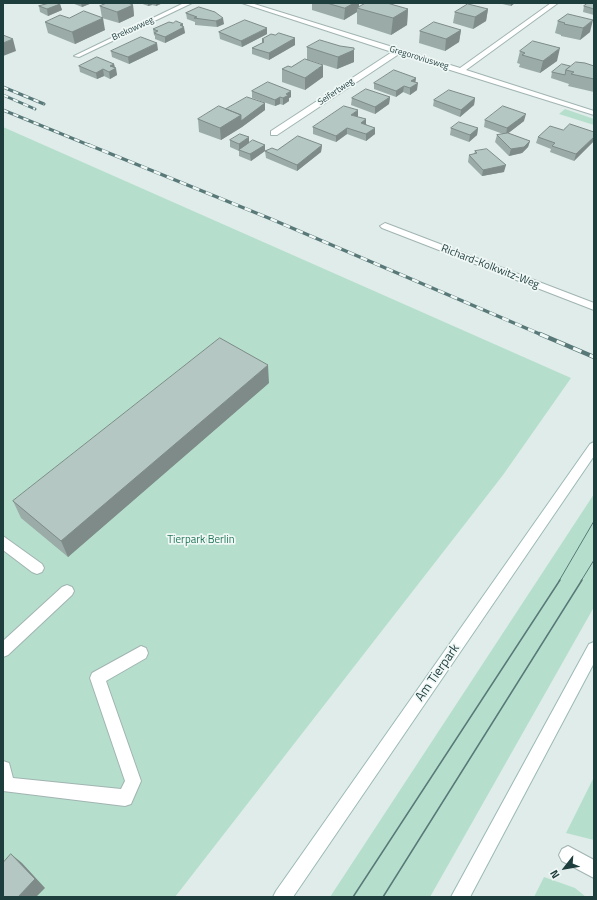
<!DOCTYPE html>
<style>
body{margin:0}
#map{position:relative;width:597px;height:900px;overflow:hidden;background:#dfece9;font-family:"Titillium Web",sans-serif}
canvas{display:block}
.frame{position:absolute;inset:0;border:4px solid #1e3d3d;pointer-events:none}
.north{position:absolute;left:545px;top:848px;width:40px;height:40px;-webkit-text-stroke:3px #f0f8f6;paint-order:stroke;rotate:239deg;font-size:11px;font-weight:700;line-height:16px;text-align:center;color:#1e3d3d}
.north::after{content:'';display:block;margin:auto;width:14px;height:18px;background:#1e3d3d;clip-path:polygon(50% 0,100% 100%,50% 72%,0 100%)}
</style>
<div id="map">
<canvas width="597" height="900"></canvas>
<div class="frame"></div>
<div class="north">N</div>
</div>
<script>
const ctx = document.querySelector('canvas').getContext('2d');
ctx.lineJoin = 'round';
function paint(path, color) {
  ctx.fillStyle = color;
  ctx.fill(path, 'evenodd');
}
function trace(path, color, width, dash) {
  ctx.strokeStyle = color;
  ctx.lineWidth = width;
  ctx.lineCap = dash ? 'butt' : 'round';
  ctx.setLineDash(dash || []);
  ctx.stroke(path);
}
function write(font, color, halo, rows, align = 'center') {
  ctx.font = font + ' "Titillium Web",sans-serif';
  ctx.lineWidth = 3.5;
  ctx.setLineDash([]);
  ctx.textBaseline = 'middle';
  ctx.strokeStyle = halo;
  ctx.fillStyle = color;
  for (const [text, x, y, turn = 0] of rows) {
    ctx.save();
    ctx.translate(x, y);
    ctx.rotate((+turn || 0) * Math.PI / 180);
    ctx.textAlign = isNaN(turn) ? turn : align;
    if (halo) ctx.strokeText(text, 0, 0);
    ctx.fillText(text, 0, 0);
    ctx.restore();
  }
}
const green = new Path2D(`
 M565,109L594,119V125L559,114Z
 M3,127L571,378L503,475L175,897H3Z
 M594,494V607L430,897H330Z
 M594,777V840L566,833Z
 M544,877L575,888L586,897H534Z`);
const lane = new Path2D(`
 M385,223L594,303V310L382,228L380,226Z
 M3,536L42,564L44,568L42,572L37,574L32,572L3,550Z
 M67,585L72,587L74,591L72,595L8,655L3,657V641L62,587Z
 M141,646L146,648L148,653L146,658L106,681L141,781L131,804L125,806L3,791V761L9,763L13,778L121,789L125,781L90,678L92,673Z
 M568,846L594,860V878L562,861L559,855L562,849Z`);
const street = new Path2D(`
 M184,3H192L79,57L74,56Z
 M242,3H251L460,68L551,3H558L466,70L594,111V115L399,54L277,135H271V131L392,52Z`);
const secondary = new Path2D(`
 M594,442V456L293,897H273L276,891L590,444Z
 M594,642V663L470,897H451L589,644Z`);
const tramFar1 = new Path2D(`
 M559,581L594,521
 M581,581L594,560`);
const tram = new Path2D(`
 M353,897L560,580
 M383,897L582,580`);
const railFar2 = new Path2D(`
 M3,87L44,104
 M3,95L35,109
 M3,110L91,146`);
const railFar1 = new Path2D(`
 M89,145L271,219L542,335`);
const rail = new Path2D(`
 M540,334L594,357`);
const wall = new Path2D(`
 M72,3H92L82,7Z
 M105,3H130V4L133,5L134,16L119,23L102,18L100,6L105,4Z
 M140,3H163L156,6L152,5L148,6Z
 M312,3H359V7L408,9L407,25L391,35L357,24V12L344,20L312,10Z
 M498,3H515L511,6Z
 M594,3V15L583,12L584,6Z
 M60,4L62,10L48,16L40,12L39,6Z
 M199,7L224,24L217,27L195,25V22L187,19L186,13Z
 M488,9L486,21L473,29L453,23L455,12Z
 M568,14L590,32L580,40L561,36V35L555,33L558,21Z
 M69,18L105,30L75,44L48,33L45,22Z
 M183,27L185,33L165,43L155,39V36L154,35L153,29Z
 M461,30L459,42L445,51L419,43L420,31Z
 M219,32L267,34L242,47L220,39Z
 M275,35L295,45L269,60L252,54V48L262,43V39Z
 M307,47L354,50V62L337,69L309,60L323,77L305,90L282,82V69L291,67L307,59Z
 M158,50L129,64L112,57L111,51Z
 M520,51L557,61L540,73L519,67L520,64L517,63Z
 M114,64L117,75L110,79L104,76L97,79L80,72L79,66Z
 M570,66H594V92L568,86L569,84L551,78L552,72Z
 M416,78L415,83L417,90L410,95L403,92L396,97L374,89V83Z
 M252,91L291,97L289,98V101L283,105L280,104L275,106L252,98Z
 M390,97L389,104L375,114L351,105L352,98Z
 M475,98L474,105L460,117L433,106L434,100Z
 M265,103V110L242,127L221,140L199,132L198,119L226,109Z
 M358,117L366,119V124L375,134L366,141L347,134L336,142L313,134V127Z
 M485,120L524,121L508,133L530,141L528,147L522,153L509,156L495,142L497,135L503,134L484,127Z
 M451,128H478L477,135L469,142L450,135Z
 M563,130L594,132V141L574,161L550,152L551,149L536,143L538,137Z
 M230,140L265,145V151L251,161L239,156V151L230,147Z
 M322,145L321,152L297,171L266,158L265,151Z
 M475,151L504,172L482,176L468,162L469,155L474,154Z
 M269,383L68,557L21,518L13,501Z`);
const shadedWall = new Path2D(`
 M81,3H92L82,7Z
 M127,3H130V6L133,5L134,16L119,23L117,12Z
 M148,3H151L152,5L148,6Z
 M156,3H163L156,6Z
 M354,3H359V8H357V12L344,20L345,8Z
 M511,3H515L511,6Z
 M60,4L62,10L48,16L47,9Z
 M408,9L407,25L391,35L393,18Z
 M488,9L486,21L473,29L475,17Z
 M103,18L105,30L75,44L72,32Z
 M223,18L224,24L217,27L216,21Z
 M593,20L590,32L580,40L583,28Z
 M183,24V28L184,27L185,33L165,43V37L180,25Z
 M267,28V34L242,47L241,41Z
 M461,30L459,42L445,51L446,39Z
 M295,38V45L269,60V53Z
 M13,39L16,51L3,56V43Z
 M157,43L158,50L129,64L128,57Z
 M560,48L557,61L540,73L543,61Z
 M354,50V62L337,69L338,57Z
 M114,64L115,69L116,68L117,75L110,79L109,72L110,66Z
 M323,65V77L305,90V78Z
 M103,69L104,76L97,79L96,73Z
 M416,78L415,84L411,81Z
 M418,83L417,90L410,95V88Z
 M404,86L403,92L396,97V91Z
 M291,91V97L289,98V101L283,105V98L286,94Z
 M280,97V104L275,106V100Z
 M390,97L389,104L375,114V107Z
 M475,98L474,105L460,117L461,110Z
 M265,103V110L242,127L221,140L220,128L241,115Z
 M358,110V117L351,115Z
 M526,114L524,121L506,135L507,128Z
 M366,119V126L361,123Z
 M347,128V134L336,142V136Z
 M375,128V134L366,141V134Z
 M478,128L477,135L469,142L470,135Z
 M249,137V144L239,150V144Z
 M594,137V141L574,161L576,154Z
 M530,141L528,147L522,153L509,156L511,149Z
 M265,145V151L251,161L250,154Z
 M322,145L321,152L297,171V165Z
 M506,165L504,172L482,176L483,170Z
 M268,365L269,383L68,557L61,541Z
 M11,854L22,863L45,888L36,897H18Z`);
const building = new Path2D(`
 M50,3H57L60,4L47,9L39,6Z
 M107,3H128L133,5L117,12L100,6Z
 M327,3H354L345,8Z
 M366,3H387L408,9L393,18L357,8Z
 M588,3H594V9L584,6Z
 M468,4L488,9L475,17L455,12Z
 M199,7L215,12L223,18L216,21L194,18L197,17L186,13Z
 M84,11L103,18L72,32L45,22L60,15L69,18Z
 M568,14L593,20L583,28L564,24L565,23L558,21Z
 M245,20L267,28L241,41L219,32Z
 M176,21L183,24L180,25L184,27L165,37L154,33L158,31L153,29L169,22L173,23Z
 M434,22L461,30L446,39L420,31Z
 M279,33L295,38L269,53L252,48L264,42L262,41L264,40L262,39L271,34L275,35Z
 M3,35L13,39L3,43Z
 M141,37L157,43L128,57L111,51Z
 M320,40L340,46L354,48V50L338,57L307,47Z
 M533,41L560,48L543,61L522,55L525,53L520,51Z
 M97,57L114,64L110,66L116,68L109,72L103,69L96,73L79,66Z
 M305,59L323,65L305,78L282,69L288,66L291,67Z
 M576,62L585,63L594,66V79L571,74L574,72L566,70Z
 M562,64L570,66L566,70L565,75L552,72Z
 M394,70L416,78L411,81L418,83L410,88L404,86L396,91L374,83Z
 M268,82L291,91L286,94L289,95L283,98L280,97L275,100L252,91Z
 M366,89L390,97L375,107L352,98Z
 M449,90L475,98L461,110L434,100Z
 M247,97L265,103L241,121V115L226,109Z
 M219,106L241,115L220,128L198,119Z
 M344,106L358,110L351,115L366,119L361,123L375,128L366,134L347,128L336,136L313,127Z
 M503,106L526,114L507,128L485,120Z
 M459,122L478,128L470,135L451,128Z
 M570,124L594,132V137L576,154L552,146L555,143L538,137L550,126L563,130Z
 M508,133L530,141L524,147L511,149L497,135Z
 M240,134L249,137L239,144L230,140Z
 M298,136L322,145L297,165L265,151L272,148L277,150Z
 M253,140L265,145L250,154L239,150Z
 M487,149L506,165L483,170L469,155L477,153L475,151Z
 M220,338L268,365L61,541L13,501Z
 M11,854L35,879L18,897H3V863Z`);
const farStreetnames = [
 ["Brekowweg",133,29,-25],
 ["Gregoroviusweg",419,58,17],
 ["Seifertweg",336,92,-34]
];
const streetNames = [
 ["Richard-Kolkwitz-Weg",490,267,21]
];
const parkNames = [
 ["Tierpark Berlin",201,540]
];
const nearStreetnames = [
 ["Am Tierpark",438,673,-55]
];
paint(green, '#b5dfcc');
trace(lane, '#a1b4b2', 2);
trace(street, '#a1b4b2', 2);
trace(secondary, '#9cb9b6', 2);
paint(lane, '#fff');
paint(street, '#fff');
paint(secondary, '#fff');
trace(tramFar1, '#597979', 1);
trace(tram, '#597979', 1.5);
trace(railFar2, '#597979', 3);
trace(railFar1, '#597979', 3.5);
trace(rail, '#597979', 4.5);
trace(railFar2, '#f0f8f6', 2, [5.5]);
trace(railFar1, '#f0f8f6', 2.5, [7]);
trace(rail, '#f0f8f6', 3, [9]);
paint(wall, '#9baba8');
paint(shadedWall, '#7e8b88');
paint(building, '#b4c7c3');
trace(building, '#7e8b88', 1);
write('9px', '#1e3d3d', '#f0f8f6', farStreetnames);
write('11px', '#1e3d3d', '#f0f8f6', streetNames);
write('11px', '#25785a', '#f0f8f6', parkNames);
write('13px', '#1e3d3d', '#f0f8f6', nearStreetnames);
</script>
